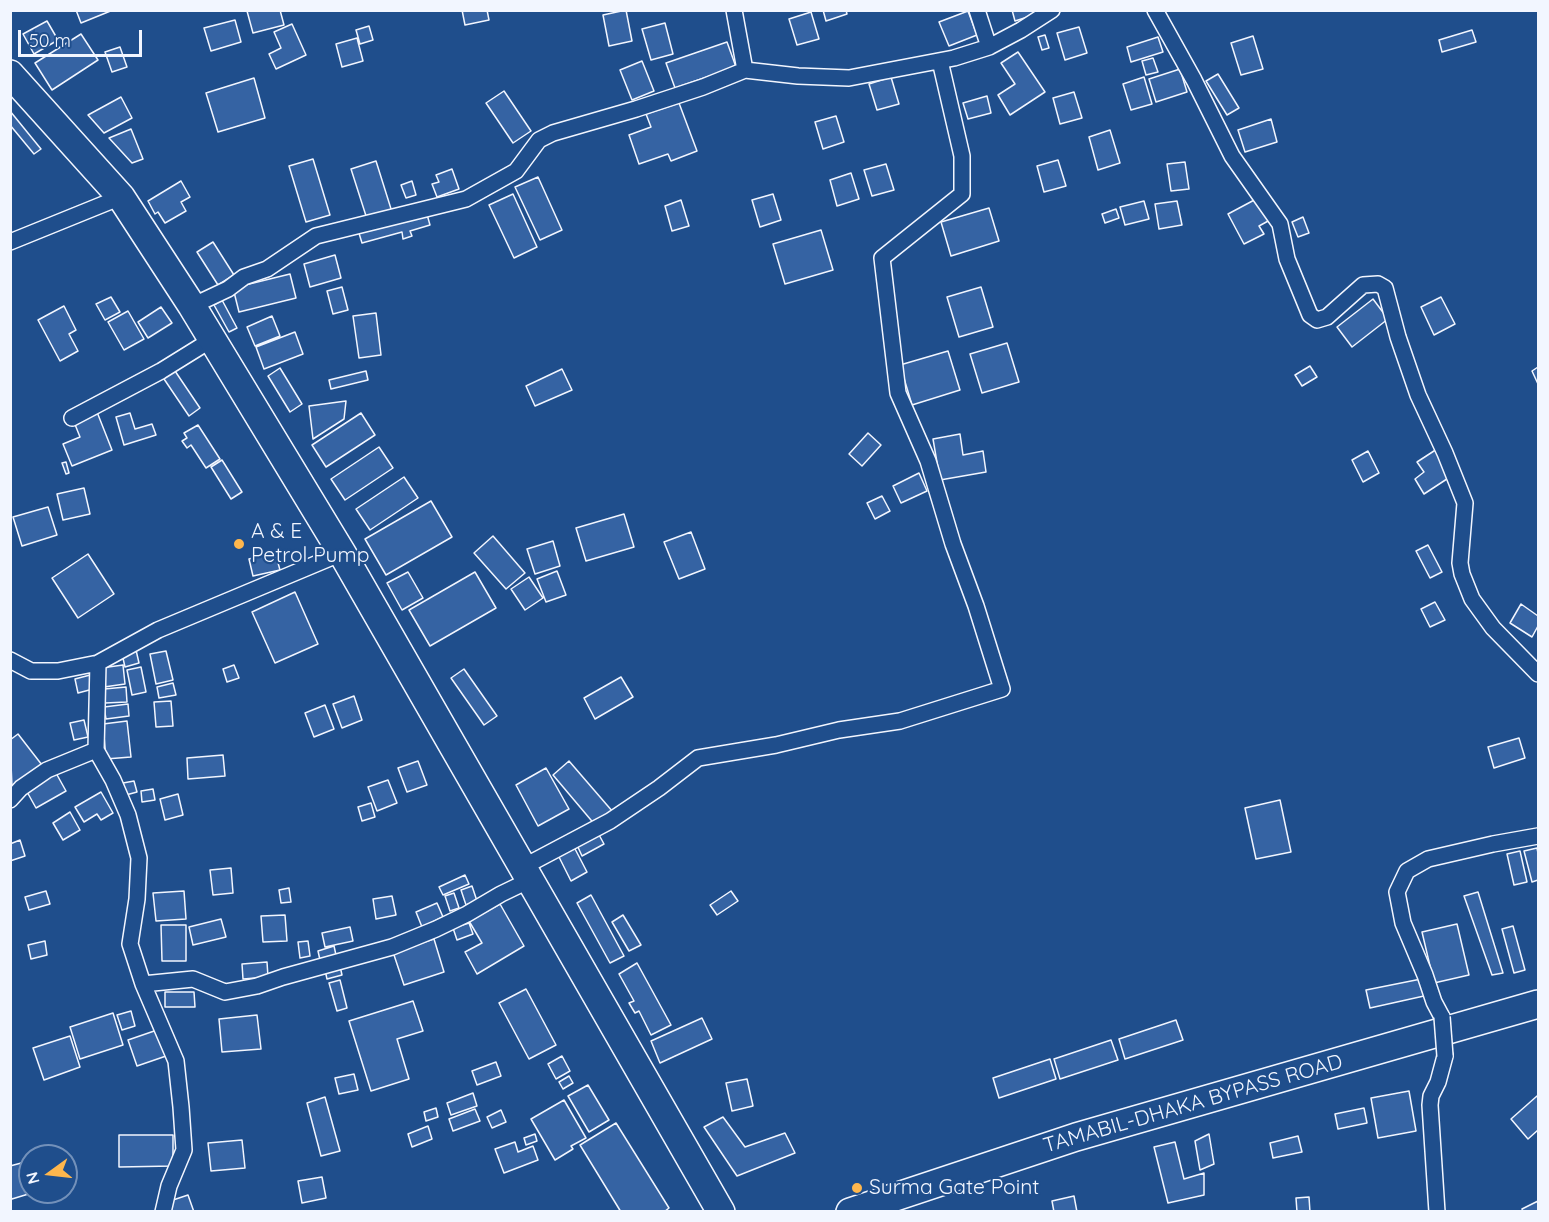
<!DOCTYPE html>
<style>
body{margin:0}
#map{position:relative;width:1549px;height:1222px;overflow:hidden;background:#1f4e8c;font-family:Quicksand,sans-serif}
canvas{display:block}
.frame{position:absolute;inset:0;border:12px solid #f2f6ff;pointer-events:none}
.north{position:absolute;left:18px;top:1144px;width:60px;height:60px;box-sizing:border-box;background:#1f4e8c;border:2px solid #7391ba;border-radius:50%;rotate:255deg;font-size:16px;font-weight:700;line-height:24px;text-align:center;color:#f2f6ff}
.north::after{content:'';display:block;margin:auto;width:21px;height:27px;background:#ffb74d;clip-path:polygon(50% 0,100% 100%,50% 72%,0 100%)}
.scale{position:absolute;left:18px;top:30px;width:124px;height:27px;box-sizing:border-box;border:3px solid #f2f6ff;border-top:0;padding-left:8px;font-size:18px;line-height:21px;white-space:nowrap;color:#f2f6ff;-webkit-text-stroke:4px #1f4e8c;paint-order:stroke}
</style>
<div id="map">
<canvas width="1549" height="1222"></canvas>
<div class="frame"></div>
<div class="north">N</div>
<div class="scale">50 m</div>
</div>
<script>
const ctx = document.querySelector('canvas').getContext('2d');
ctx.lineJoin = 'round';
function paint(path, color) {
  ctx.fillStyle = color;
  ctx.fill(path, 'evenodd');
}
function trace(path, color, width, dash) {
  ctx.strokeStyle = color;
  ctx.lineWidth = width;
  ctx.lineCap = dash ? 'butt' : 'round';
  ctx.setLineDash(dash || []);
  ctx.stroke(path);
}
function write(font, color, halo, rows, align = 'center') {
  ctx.font = font + ' Quicksand,sans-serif';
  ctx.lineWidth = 4.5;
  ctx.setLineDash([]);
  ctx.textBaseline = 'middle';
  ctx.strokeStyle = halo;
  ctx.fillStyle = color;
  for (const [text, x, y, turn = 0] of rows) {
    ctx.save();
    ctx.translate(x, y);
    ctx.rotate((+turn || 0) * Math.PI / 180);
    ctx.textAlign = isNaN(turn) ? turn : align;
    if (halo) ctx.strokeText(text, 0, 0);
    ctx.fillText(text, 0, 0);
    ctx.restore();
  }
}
const building = new Path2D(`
 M76,10H113L81,23Z
 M280,10L284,25L253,33L247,11Z
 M462,10H487L489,20L465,25Z
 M626,10L632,41L609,46L603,15Z
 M823,10H846L847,14L826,21Z
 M1012,10H1035L1037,14L1015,21Z
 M968,11L977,35L949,46L939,22Z
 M811,12L819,39L797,45L789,19Z
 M235,20L241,42L211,51L204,28Z
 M47,21L58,40L34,54L23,34Z
 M665,23L673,54L651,60L642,29Z
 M292,24L306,55L276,69L269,54L281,48L274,32Z
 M369,26L373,40L360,44L356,30Z
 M1079,27L1087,53L1065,60L1057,33Z
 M1472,30L1476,42L1442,52L1439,40Z
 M81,34L98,60L52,90L35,63Z
 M1045,35L1049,48L1042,50L1038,37Z
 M1253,36L1263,69L1241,75L1231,43Z
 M1158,37L1163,52L1131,62L1127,47Z
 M357,38L363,61L342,67L336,44Z
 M727,42L736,67L675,88L666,63Z
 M120,47L127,67L112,72L105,52Z
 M1018,52L1045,92L1010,115L998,95L1015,84L1001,63Z
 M1153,58L1158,72L1146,75L1142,61Z
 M642,61L654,91L632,100L620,70Z
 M1180,69L1187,92L1156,102L1149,79Z
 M1218,74L1239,108L1227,115L1206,81Z
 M891,77L899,104L877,110L869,84Z
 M1144,77L1152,104L1131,110L1123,84Z
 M254,78L265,118L218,132L206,93Z
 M504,91L531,131L513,143L486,103Z
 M1074,92L1082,118L1060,124L1053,98Z
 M987,96L991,113L968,119L963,103Z
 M121,97L132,118L104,133L88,115Z
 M679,103L697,151L671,161L668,154L639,164L629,135L651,127L646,114Z
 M10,111L41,149L34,154L10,125Z
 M836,116L844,142L823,149L815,122Z
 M1271,119L1277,142L1245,152L1238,130Z
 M131,129L143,159L132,163L109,138Z
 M1110,130L1120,163L1098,170L1089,137Z
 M313,159L330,215L306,222L289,166Z
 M1058,160L1066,186L1044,192L1037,166Z
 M376,161L392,212L367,219L351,169Z
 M1185,162L1189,189L1171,191L1167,164Z
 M886,164L894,190L872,196L864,170Z
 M452,169L459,189L437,197L432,184L439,182L436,175Z
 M851,173L859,199L837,206L830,180Z
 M538,177L562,230L540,240L515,187Z
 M181,181L190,197L181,202L186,211L165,223L158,212L155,214L148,201Z
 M412,181L416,195L406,198L401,185Z
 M513,194L537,247L514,258L489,205Z
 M773,194L781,220L760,227L752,200Z
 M1258,198L1270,220L1259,226L1264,234L1244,244L1228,214Z
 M681,200L689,226L672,231L665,206Z
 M1144,201L1149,219L1125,225L1120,207Z
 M1177,201L1182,225L1159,229L1155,204Z
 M989,208L999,241L951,256L941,222Z
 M1116,209L1119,218L1105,223L1102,214Z
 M426,211L430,225L410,231L412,236L403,239L402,232L362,243L358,230Z
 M1303,217L1309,233L1298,237L1292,222Z
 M821,230L833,270L785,284L773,244Z
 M213,242L234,275L218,285L197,252Z
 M335,255L341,278L310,287L304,264Z
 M290,274L296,298L239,312L233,288Z
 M342,287L348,310L333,314L327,291Z
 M981,287L993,327L959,337L947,297Z
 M111,297L120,312L105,320L96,304Z
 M1441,297L1455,324L1434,335L1421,307Z
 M1373,299L1388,319L1352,347L1337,327Z
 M222,300L237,328L229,332L214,305Z
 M64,306L76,330L69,334L78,351L60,361L38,320Z
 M161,307L172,323L148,338L138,322Z
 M128,311L144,339L124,350L108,322Z
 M376,313L381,355L359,358L353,316Z
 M272,316L280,336L255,346L247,327Z
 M295,332L303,354L264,369L256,347Z
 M1007,343L1019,382L982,393L970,354Z
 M948,351L960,390L912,405L900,365Z
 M1310,366L1317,377L1302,386L1295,375Z
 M1538,367V384L1532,371Z
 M173,368L200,408L189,416L162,376Z
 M280,368L302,404L290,412L268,376Z
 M562,369L572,390L535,406L526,386Z
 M366,371L368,380L331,389L329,380Z
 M346,401L344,419L313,439L309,406Z
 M97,412L112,450L72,466L63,444L80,437L74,422Z
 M130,413L135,429L152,424L156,435L124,445L116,417Z
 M361,413L375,435L326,467L312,445Z
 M198,425L220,459L206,468L191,445L187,448L182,441L187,438L184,433Z
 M868,433L881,445L862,466L849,454Z
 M960,434L963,455L983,451L986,472L940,480L933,439Z
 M379,447L393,468L345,500L331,479Z
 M1437,449L1453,475L1424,494L1415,479L1424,472L1417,462Z
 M1368,451L1379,473L1363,482L1352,460Z
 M222,460L242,492L231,499L211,467Z
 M66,462L69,473L66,474L62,463Z
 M919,473L927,491L901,503L893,486Z
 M404,477L418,498L370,530L356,509Z
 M84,488L90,514L63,520L57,494Z
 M882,496L890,511L875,519L867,503Z
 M431,501L452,537L386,575L365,539Z
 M48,507L57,535L22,546L13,517Z
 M624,514L634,547L586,561L576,528Z
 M691,532L705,569L679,579L664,542Z
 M493,536L525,573L506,589L474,553Z
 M553,541L560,566L535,574L527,549Z
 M1428,545L1442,572L1430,578L1416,551Z
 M275,552L280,570L253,576L249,559Z
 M88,554L114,594L78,618L52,578Z
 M557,571L566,595L546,602L537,579Z
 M408,572L423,598L402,610L387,583Z
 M475,572L496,608L430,646L409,610Z
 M529,577L543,598L525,610L511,589Z
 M295,592L318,644L275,663L252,612Z
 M1435,602L1445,620L1430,627L1421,609Z
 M1521,604L1538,616V626L1532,637L1510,623Z
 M136,650L139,663L125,667L122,654Z
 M166,651L173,680L156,684L150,654Z
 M123,665L125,684L104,687L101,668Z
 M234,665L239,678L227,682L223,669Z
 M141,667L146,692L132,695L127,670Z
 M464,669L497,716L484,725L451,678Z
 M90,675L93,689L78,693L75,679Z
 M621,677L633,697L595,719L584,698Z
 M173,683L176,695L159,698L157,687Z
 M126,687L127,702L105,703L104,689Z
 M354,696L362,720L342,728L333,704Z
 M171,701L173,726L156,727L154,702Z
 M128,704L129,716L106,719L104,707Z
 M325,705L334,729L314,737L305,713Z
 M84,720L88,737L74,740L70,723Z
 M127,721L131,757L106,759L103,724Z
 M18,734L42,765L12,788L10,740Z
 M1519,738L1525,758L1494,768L1488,747Z
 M223,755L225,776L188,779L187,758Z
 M418,761L427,785L407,792L398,768Z
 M569,761L613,812L596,826L553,775Z
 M546,768L569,809L538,826L516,785Z
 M56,773L66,791L36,808L26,790Z
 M388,780L397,803L377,811L368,787Z
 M134,781L137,792L126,795L123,783Z
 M153,789L155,800L142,802L141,791Z
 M101,792L113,813L101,820L97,814L84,822L75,807Z
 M178,794L183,815L165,820L160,799Z
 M1280,800L1291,852L1256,859L1245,808Z
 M371,803L375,817L362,821L358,807Z
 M70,812L80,830L63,840L53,823Z
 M598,833L604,844L582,856L577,845Z
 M20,840L25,856L10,861V844Z
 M573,845L587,872L571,881L557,853Z
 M1537,848L1538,853V880L1532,882L1524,851Z
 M1520,851L1527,882L1514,885L1507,854Z
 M231,868L233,893L213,895L210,870Z
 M465,875L469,884L443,895L439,887Z
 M472,886L477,901L466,905L461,890Z
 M289,888L291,902L281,903L279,890Z
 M46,891L50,904L29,910L25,897Z
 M184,891L186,919L156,921L153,893Z
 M731,891L738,901L717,915L710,905Z
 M1478,892L1503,973L1492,975L1464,896Z
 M454,893L459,908L450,911L445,896Z
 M591,895L624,956L610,963L577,903Z
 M392,896L396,915L376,919L373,899Z
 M437,903L443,917L422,927L416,912Z
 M500,904L524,946L477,974L465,952L482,943L469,921Z
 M285,915L287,941L263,942L261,916Z
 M623,915L641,945L629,951L612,922Z
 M221,919L226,937L193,945L189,927Z
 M469,923L473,934L457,940L453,928Z
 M1457,924L1469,975L1434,983L1422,932Z
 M161,925H186V961H162Z
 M1513,926L1525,970L1514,973L1502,929Z
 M350,927L353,941L325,947L322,933Z
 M434,939L444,972L404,985L393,952Z
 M45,941L47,955L31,959L28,945Z
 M308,941L310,956L300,958L298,942Z
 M334,946L336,955L320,960L318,951Z
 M267,962L268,977L243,979L242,964Z
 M637,963L671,1025L651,1035L639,1011L635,1013L629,1003L634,1001L619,974Z
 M340,966L342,975L327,979L325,970Z
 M1421,979L1424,996L1370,1008L1366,990Z
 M340,980L347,1008L337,1011L329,983Z
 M526,989L556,1045L529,1059L499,1003Z
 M165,992H194L195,1007H165Z
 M413,1001L423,1031L397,1039L409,1079L371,1091L349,1021Z
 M131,1011L135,1026L122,1030L117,1015Z
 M113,1013L123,1045L80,1059L70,1027Z
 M257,1015L261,1049L222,1052L219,1019Z
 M702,1018L712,1039L660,1063L651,1041Z
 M1176,1020L1183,1040L1125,1059L1119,1039Z
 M160,1029L169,1055L137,1066L128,1040Z
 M70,1036L80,1067L44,1080L33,1048Z
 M1111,1040L1118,1060L1060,1079L1054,1059Z
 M562,1056L570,1071L556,1079L548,1064Z
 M1050,1059L1056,1079L999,1098L993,1078Z
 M496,1062L501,1076L477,1085L472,1071Z
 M354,1074L358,1090L339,1094L335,1078Z
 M569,1076L573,1083L563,1089L559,1082Z
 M747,1079L753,1106L732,1111L726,1083Z
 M588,1085L609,1120L589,1132L568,1096Z
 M1409,1091L1416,1131L1378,1138L1371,1098Z
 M473,1093L477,1106L451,1115L447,1103Z
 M1537,1096L1538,1098V1130L1528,1139L1511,1119Z
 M325,1097L340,1151L321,1156L307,1103Z
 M564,1100L586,1138L571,1146L573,1149L555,1160L531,1119Z
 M436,1108L438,1117L426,1121L424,1112Z
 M1364,1108L1367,1123L1338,1129L1335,1114Z
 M475,1109L480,1121L453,1131L449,1119Z
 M501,1110L506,1122L492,1128L487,1117Z
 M723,1117L745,1147L785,1133L795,1153L737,1176L704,1127Z
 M616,1123L669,1208L664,1212H621L580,1145Z
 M428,1126L432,1139L412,1147L408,1134Z
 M535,1134L537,1141L526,1145L524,1138Z
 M1209,1134L1214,1164L1200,1170L1195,1141Z
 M119,1135H173V1166L119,1167Z
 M1298,1136L1302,1152L1273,1158L1270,1143Z
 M242,1140L245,1168L211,1171L208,1143Z
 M515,1142L518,1152L533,1146L538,1160L504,1173L495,1149Z
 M1175,1142L1184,1179L1204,1173V1195L1168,1203L1154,1147Z
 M25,1162L30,1176V1192H35L12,1199L10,1195V1166Z
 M322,1177L326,1198L302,1203L298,1181Z
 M188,1195L194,1212H171L167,1202Z
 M1074,1196L1077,1212H1054L1052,1201Z
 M1309,1197L1310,1212H1297L1296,1198Z
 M1538,1201V1212H1523L1522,1209Z`);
const street = new Path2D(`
 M734,10L745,70
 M977,10L989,47
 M1155,10L1194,80L1232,156L1280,224L1287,259L1310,315L1317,320L1327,317L1363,285L1378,284L1385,288L1398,337L1418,395L1445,453L1465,503L1460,563L1462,574L1472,599L1493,628L1538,674
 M10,242L121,197
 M192,306L228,289L244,277L267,269L316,236L466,199L516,171L539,140L553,133L636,109L703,87L745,70L798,76L849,78L954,58L989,47L1021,30L1052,10
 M72,418L161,371L211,340
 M10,660L31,671H58L98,663L158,630L342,553
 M96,750L113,780L128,815L139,858L137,899L130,944L143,984L176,1061L181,1107L184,1150L169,1186L163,1212
 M10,800L21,788L47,770L96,750L98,663
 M523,867L610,821L659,788L698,758L776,745L839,730L900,721L1002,689L976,606L953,544L928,461L898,393L882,258L962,194V156L940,61
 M143,984L193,979L225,992L257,986L283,977L392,947L436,929L467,914L501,894L530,880
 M1442,1017L1434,1002L1425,975L1403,923L1397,892L1407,871L1428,859L1493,844L1538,836
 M1437,1212L1430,1105L1431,1096L1438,1082L1445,1056`);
const highway = new Path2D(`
 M10,74L121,197L192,306L342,553L721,1212
 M850,1212L1076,1137L1538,1004`);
const streetBridge = new Path2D(`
 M1442,1017L1445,1056`);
const markers = [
 [239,544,6,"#ffb74d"],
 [857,1188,6,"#ffb74d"]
];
const poiNames = [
 ["A & E",251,532],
 ["Petrol Pump",251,556],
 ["Surma Gate Point",869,1188]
];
const streetNames = [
 ["TAMABIL-DHAKA BYPASS ROAD",1193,1104,-16]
];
paint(building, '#3563a3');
trace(building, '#f2f6ff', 1.5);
trace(street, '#f2f6ff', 18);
trace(highway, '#f2f6ff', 30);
trace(street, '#1f4e8c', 15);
trace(highway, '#1f4e8c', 27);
trace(streetBridge, '#f2f6ff', 18, []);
trace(streetBridge, '#1f4e8c', 15);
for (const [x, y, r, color] of markers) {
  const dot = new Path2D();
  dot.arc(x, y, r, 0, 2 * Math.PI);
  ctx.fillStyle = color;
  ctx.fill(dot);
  trace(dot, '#1f4e8c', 2);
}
write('21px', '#f2f6ff', '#1f4e8c', poiNames, 'left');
write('21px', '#f2f6ff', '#1f4e8c', streetNames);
</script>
